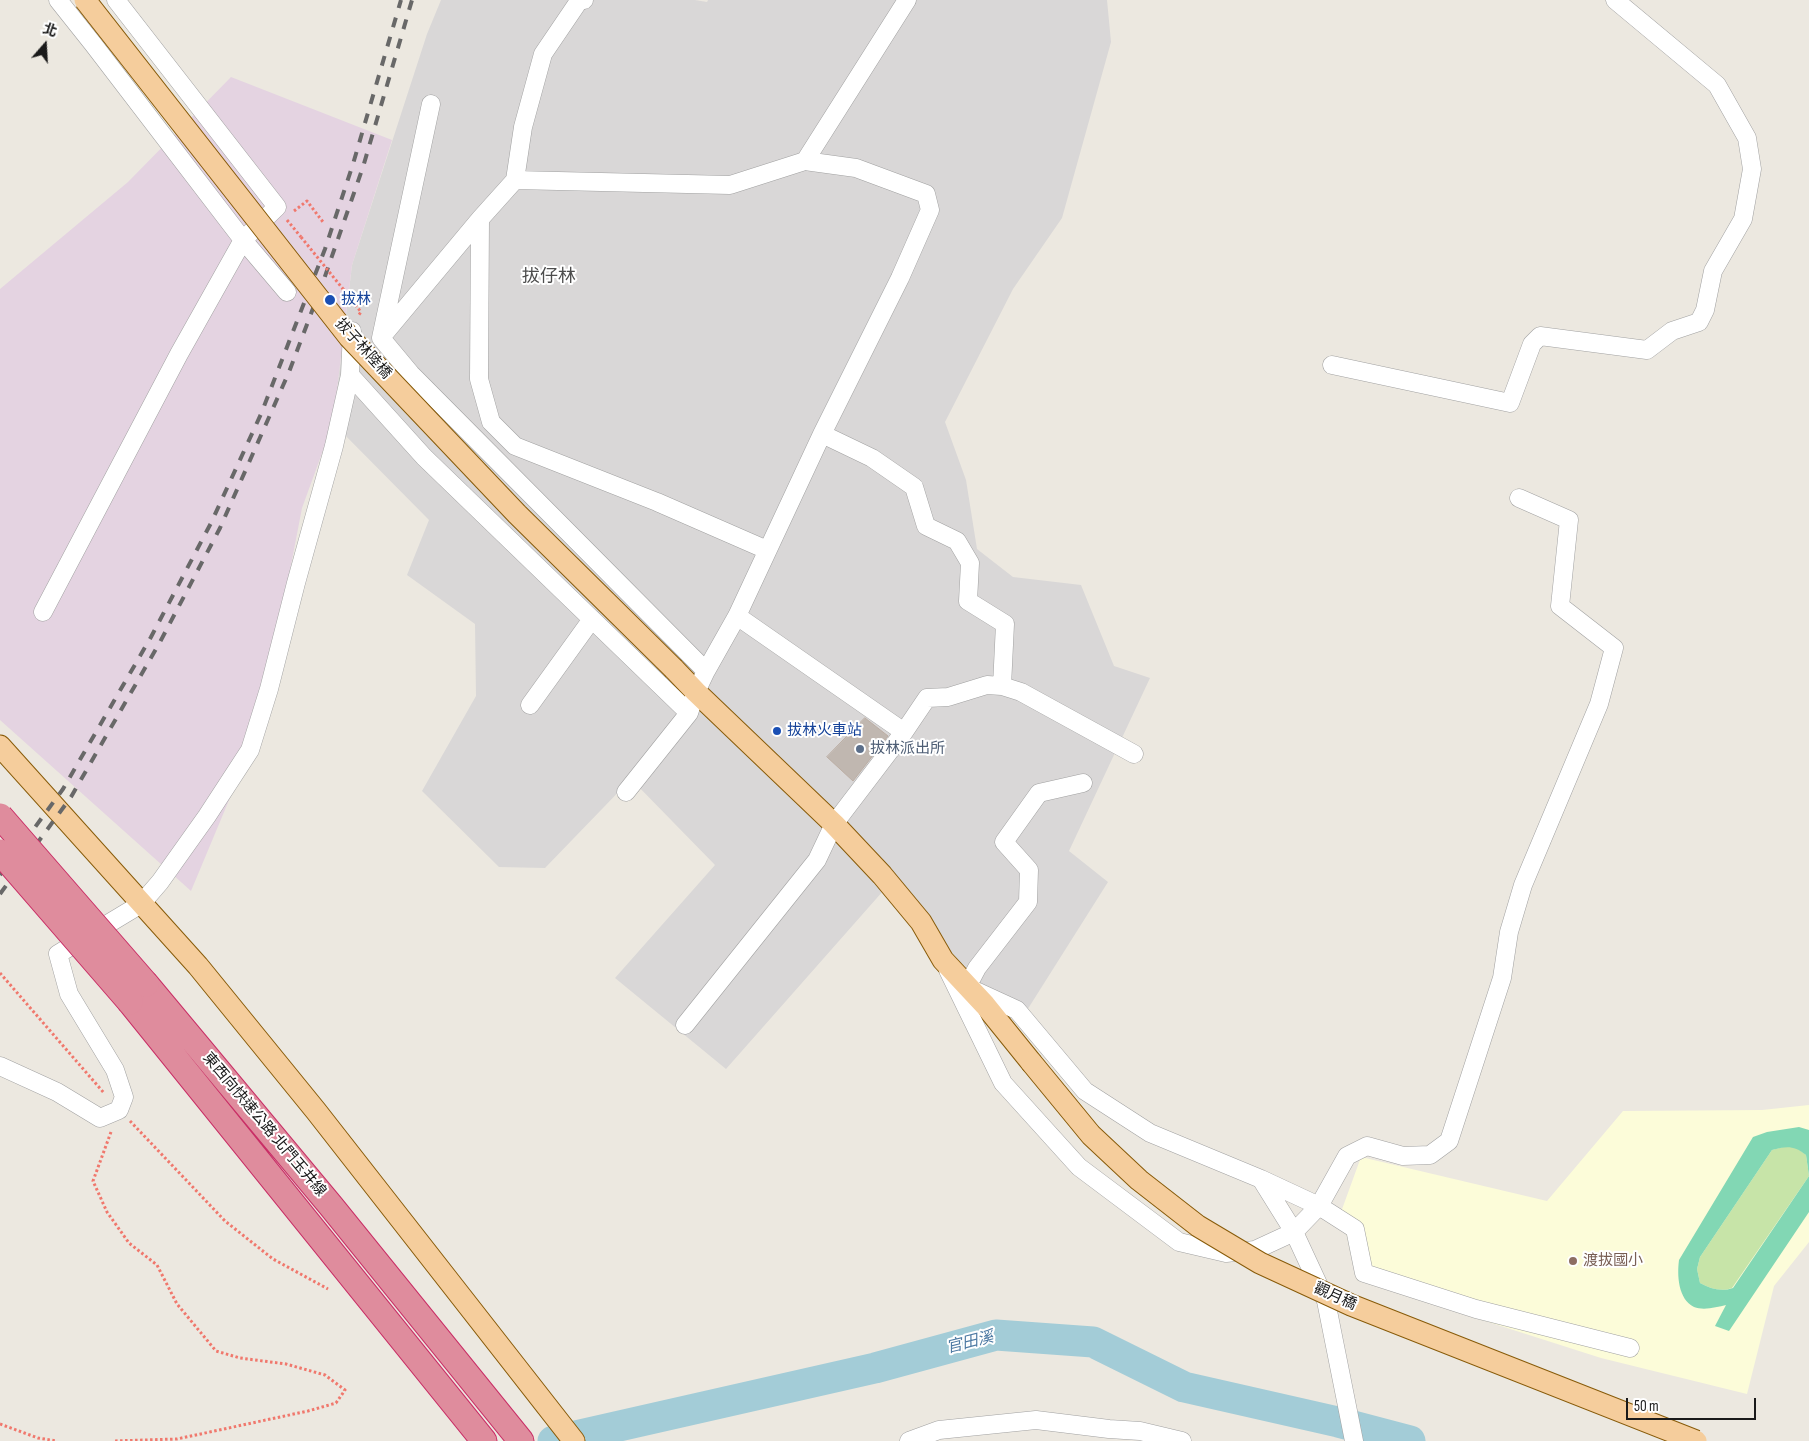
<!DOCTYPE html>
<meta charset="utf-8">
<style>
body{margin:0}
#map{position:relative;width:1809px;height:1441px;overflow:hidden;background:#ece8e0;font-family:"Sofia Sans Condensed","Noto Sans TC",sans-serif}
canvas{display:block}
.north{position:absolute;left:20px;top:20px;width:50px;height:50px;-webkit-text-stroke:4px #fff;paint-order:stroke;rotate:19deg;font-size:14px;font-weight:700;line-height:20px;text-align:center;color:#1a1a1a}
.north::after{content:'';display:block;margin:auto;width:18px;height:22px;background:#1a1a1a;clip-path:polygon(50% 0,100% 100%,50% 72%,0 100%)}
.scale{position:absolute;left:1626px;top:1398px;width:130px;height:22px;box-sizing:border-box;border:2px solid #1a1a1a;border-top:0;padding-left:6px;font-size:15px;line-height:18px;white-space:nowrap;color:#1a1a1a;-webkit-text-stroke:4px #fff;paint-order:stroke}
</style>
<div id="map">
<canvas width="1809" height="1441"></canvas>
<div class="north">北</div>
<div class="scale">50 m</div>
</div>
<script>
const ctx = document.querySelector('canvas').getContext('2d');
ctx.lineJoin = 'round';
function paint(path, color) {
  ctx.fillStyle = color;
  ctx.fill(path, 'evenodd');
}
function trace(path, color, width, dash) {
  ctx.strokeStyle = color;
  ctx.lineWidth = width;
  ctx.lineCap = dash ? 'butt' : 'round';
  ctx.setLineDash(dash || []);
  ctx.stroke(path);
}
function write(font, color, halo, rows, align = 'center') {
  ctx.font = font + ' "Sofia Sans Condensed","Noto Sans TC",sans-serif';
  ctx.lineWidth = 4;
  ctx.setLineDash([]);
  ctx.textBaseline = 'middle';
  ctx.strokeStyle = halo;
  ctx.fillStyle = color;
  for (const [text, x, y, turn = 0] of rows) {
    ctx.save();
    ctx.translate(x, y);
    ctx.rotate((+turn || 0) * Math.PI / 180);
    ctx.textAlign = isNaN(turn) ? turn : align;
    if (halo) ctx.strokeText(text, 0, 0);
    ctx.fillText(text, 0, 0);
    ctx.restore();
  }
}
const residential = new Path2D(`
 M441,0H695L707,2L708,0H1107L1111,42L1062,218L1013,289L945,422L966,480L977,549L1013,577L1081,585L1114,666L1150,678L1069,851L1108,882L1024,1015L983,989L891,882L726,1069L615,978L715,865L631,779L545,868L499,867L422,791L476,696L475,624L407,575L429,520L333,423L352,265L427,34Z`);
const industrial = new Path2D(`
 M231,77L392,140L352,265L333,423L302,508L260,726L191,891L0,720V289L128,182Z`);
const education = new Path2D(`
 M1809,1105V1242L1774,1286L1747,1394L1601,1358L1357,1280L1341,1212L1361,1157L1547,1201L1623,1111L1762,1110Z`);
const grass = new Path2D(`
 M1787,1146L1797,1148L1806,1155L1809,1176L1732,1288C1721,1292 1711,1289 1700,1283L1697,1269L1700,1257L1772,1150Z`);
const pitch = new Path2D(`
 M1799,1127L1809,1130V1176L1806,1155C1794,1145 1786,1146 1772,1150L1700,1257L1697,1269L1700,1283C1711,1289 1721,1292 1733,1288L1809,1176V1212L1729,1331L1715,1326L1726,1305C1717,1307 1704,1311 1694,1307C1678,1299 1677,1275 1679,1260L1753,1137L1767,1132Z`);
const river = new Path2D(`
 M553,1441L875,1368L996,1335L1093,1342L1184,1387L1338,1422L1410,1441`);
const building = new Path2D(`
 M865,718L888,736L853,781L827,757Z`);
const path = new Path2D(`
 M294,211L307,201L323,222
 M287,220L301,237
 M343,289L361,312L358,316
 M0,973L104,1093
 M130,1121L225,1221L273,1259L328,1289
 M111,1132L93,1181L107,1212L129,1243L157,1265L177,1304L216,1351L240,1358L286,1364L325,1375L345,1390L336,1403L308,1411L177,1439L113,1441
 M0,1424L38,1438L57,1441`);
const minor = new Path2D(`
 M58,0L93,44L243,240L287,292
 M431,104L381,338L411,374L706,671
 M805,161L907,0
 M515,180L523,127L543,54L579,1L584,0
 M384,334L480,219
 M1332,365L1510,403L1532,344L1540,336L1647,350L1672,331L1699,322L1705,310L1713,271L1743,219L1752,169L1747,138L1717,85L1615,0
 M350,375L424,457L689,713
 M822,434L872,458L914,487L926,526L957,541L970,563L968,601L1005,624L1002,686
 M43,612L179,354L243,240L277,207L116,0
 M737,616L904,732
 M530,705L592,619
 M1083,783L1039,793L1004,842L1029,870L1028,902L977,968L967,987L1017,1010L1085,1091L1150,1133L1261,1179L1294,1232L1326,1301L1354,1441
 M626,792L689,713L696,692L706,671L737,616L822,434L900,278L930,210L926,194L856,168L805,161L730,185L515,180L480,219L479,379L491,422L515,446L657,502L767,550
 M948,970L1003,1083L1079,1167L1179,1242L1226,1253L1255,1250L1294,1232L1319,1206L1347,1156L1367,1146L1403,1156L1430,1155L1449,1141L1502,978L1509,932L1523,885L1599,704L1614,648L1560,606L1569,520L1519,498
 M685,1025L817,860L834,824L904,732L927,698L948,697L987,685L1002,686L1021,692L1134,754
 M0,1066L57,1092L100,1118L119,1110L124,1097L115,1070L69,994L58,954L141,904L160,882L207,816L250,750L269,689L296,583L334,446L350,375L352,331
 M1261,1179L1319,1206L1355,1229L1364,1273L1476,1309L1630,1348
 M909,1441L939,1430L1036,1420L1109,1429L1140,1431L1182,1441`);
const major = new Path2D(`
 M674,669L696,692L834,824L882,875L921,922L943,960L985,1005L1031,1062
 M0,746L198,966L316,1111L574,1441`);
const highway = new Path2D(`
 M146,984L331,1206L521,1441
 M130,1002L484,1441`);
const rail = new Path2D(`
 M0,875L63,789L151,637L211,523L261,414L325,249L353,164L401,0
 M0,894L71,797L160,642L220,528L289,372L323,282L363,167L412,0`);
const pathBridge = new Path2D(`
 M301,237L343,289`);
const majorBridge = new Path2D(`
 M85,0L349,337L517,514L674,669
 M1031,1062L1091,1135L1139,1180L1198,1226L1260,1263L1351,1305L1696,1441`);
const highwayBridge = new Path2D(`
 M0,816L146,984
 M0,852L130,1002`);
const markers = [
 [330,300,6,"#1a4fb4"],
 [777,731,5,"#1a4fb4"],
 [860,749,5,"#5c6f8a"],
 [1573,1261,5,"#8d6e63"]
];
const transitNames = [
 ["拔林",341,300],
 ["拔林火車站",787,731]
];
const streetNames = [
 ["拔子林陸橋",363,349,48],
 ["東西向快速公路 北門玉井線",264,1125,50],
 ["觀月穚",1335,1297,24]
];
const serviceNames = [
 ["拔林派出所",870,749]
];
const educationNames = [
 ["渡拔國小",1583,1261]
];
const waterNames = [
 ["官田溪",970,1343,-14]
];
const quarterNames = [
 ["拔仔林",549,277]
];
paint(residential, '#d9d7d7');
paint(industrial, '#e4d3e1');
paint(education, '#fcfcd9');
paint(grass, '#c7e4a8');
paint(pitch, '#82d7b4');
trace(river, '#a3ccd7', 31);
paint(building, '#c0b7b0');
trace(building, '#bcaea4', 1);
trace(minor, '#a1a1a1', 19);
trace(major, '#885b09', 23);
trace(highway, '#c92e66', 27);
trace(path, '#f0786d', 3, [2.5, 2.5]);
trace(minor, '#fff', 18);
trace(major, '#f5cd9c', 21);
trace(highway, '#df8c9d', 25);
trace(rail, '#686868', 4, [10, 10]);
trace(majorBridge, '#885b09', 23, []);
trace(highwayBridge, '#c92e66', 27, []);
trace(pathBridge, '#f0786d', 3, [2.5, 2.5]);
trace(majorBridge, '#f5cd9c', 21);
trace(highwayBridge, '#df8c9d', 25);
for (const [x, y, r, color] of markers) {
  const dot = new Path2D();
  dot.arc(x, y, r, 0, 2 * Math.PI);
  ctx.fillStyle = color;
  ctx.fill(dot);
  trace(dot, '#fff', 2);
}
write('15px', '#164399', '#fff', transitNames, 'left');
write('15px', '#1a1a1a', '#fff', streetNames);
write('15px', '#4e5e75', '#fff', serviceNames, 'left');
write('15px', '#785e54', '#fff', educationNames, 'left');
write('italic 16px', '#4e7aa3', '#fff', waterNames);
write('18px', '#4d4d4d', '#fff', quarterNames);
</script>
